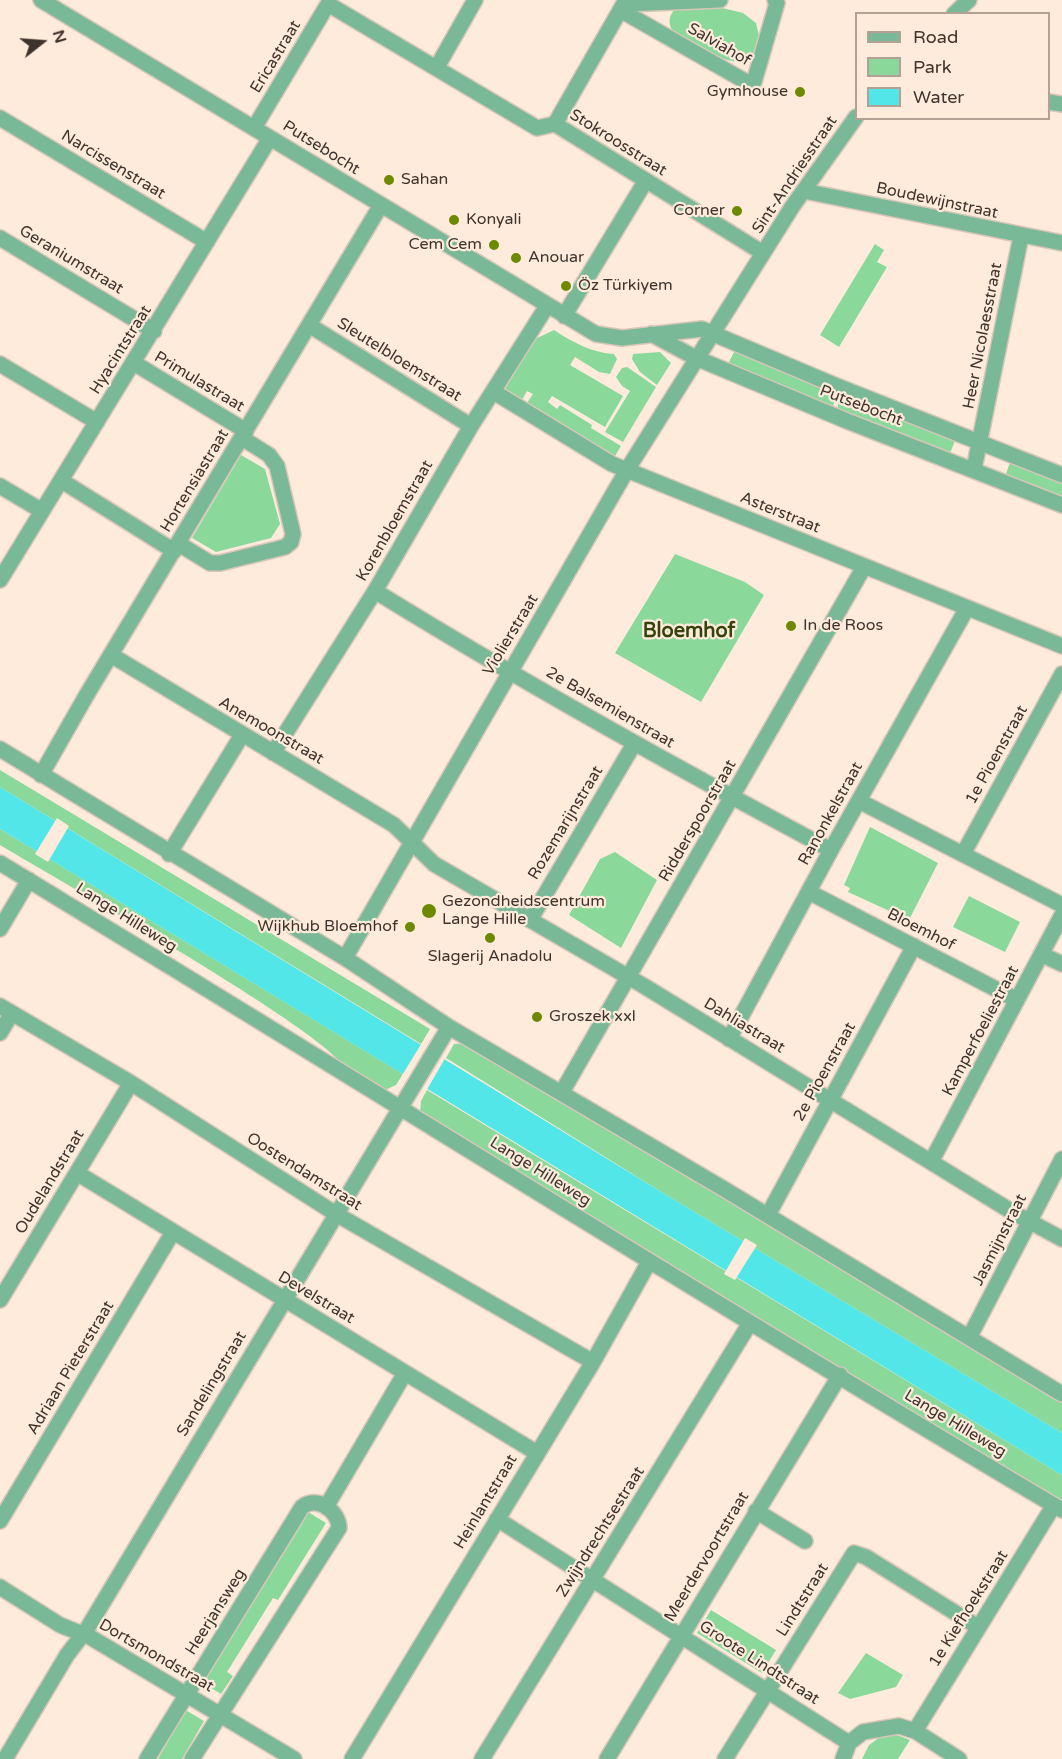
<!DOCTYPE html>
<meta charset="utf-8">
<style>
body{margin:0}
#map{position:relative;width:1062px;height:1759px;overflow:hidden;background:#ffebdb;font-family:"Varela Round",sans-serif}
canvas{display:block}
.legend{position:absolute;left:855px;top:12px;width:195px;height:108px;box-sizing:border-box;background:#ffebdb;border:2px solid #b2a295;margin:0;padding:8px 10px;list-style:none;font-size:18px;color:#3e342d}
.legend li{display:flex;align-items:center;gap:12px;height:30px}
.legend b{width:30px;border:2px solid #b2a295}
.north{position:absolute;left:12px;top:12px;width:60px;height:60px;-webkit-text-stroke:4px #ffebdb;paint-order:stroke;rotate:73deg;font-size:16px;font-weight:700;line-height:24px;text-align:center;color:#3e342d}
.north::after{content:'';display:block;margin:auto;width:21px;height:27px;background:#3e342d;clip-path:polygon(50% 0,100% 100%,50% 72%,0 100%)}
</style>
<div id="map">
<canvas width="1062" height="1759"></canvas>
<ul class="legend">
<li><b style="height:8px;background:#79b997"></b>Road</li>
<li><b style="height:16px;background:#8ad99b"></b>Park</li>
<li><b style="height:16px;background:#52e6e8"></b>Water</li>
</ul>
<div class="north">N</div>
</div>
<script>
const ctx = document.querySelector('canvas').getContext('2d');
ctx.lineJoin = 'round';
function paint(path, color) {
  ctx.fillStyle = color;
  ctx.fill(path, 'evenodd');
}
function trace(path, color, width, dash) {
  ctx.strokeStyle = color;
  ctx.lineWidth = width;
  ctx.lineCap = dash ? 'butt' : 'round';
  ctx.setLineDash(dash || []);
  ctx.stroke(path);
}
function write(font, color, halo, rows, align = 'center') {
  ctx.font = font + ' "Varela Round",sans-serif';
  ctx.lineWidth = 4.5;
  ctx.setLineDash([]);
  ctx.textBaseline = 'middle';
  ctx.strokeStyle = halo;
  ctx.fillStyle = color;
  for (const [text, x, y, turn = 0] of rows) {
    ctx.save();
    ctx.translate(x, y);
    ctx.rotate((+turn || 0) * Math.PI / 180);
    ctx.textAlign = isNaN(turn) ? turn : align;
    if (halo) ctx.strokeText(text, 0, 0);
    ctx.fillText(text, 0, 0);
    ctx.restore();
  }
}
const green = new Path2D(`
 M714,6L743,13L756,23L760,40L754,56C747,60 740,62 732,61C720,60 677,39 671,28C668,21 670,15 674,10Z
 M875,244L884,250L877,262L887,267L839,347L820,335Z
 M554,330C572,342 593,353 614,354L617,359L610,374L599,372L575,357L570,365L623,396L605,427L552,396L548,402L557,409L560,405L592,425L591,428L621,446L615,456L527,403L533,394L527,391L522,400L505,389L535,339Z
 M738,350L835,391L837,394L833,406L828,407L728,364L734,352Z
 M660,352L671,363L657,385L640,372L632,359L633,354Z
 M627,367L656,387L623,442L605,432L630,391L622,386L616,377L622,368Z
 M840,395L952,437L955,441L950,453L837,410Z
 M241,455L265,469L280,524L271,538L216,552L192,538Z
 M1010,462L1062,482V502L1005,477Z
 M675,554L745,582L764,595L701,702L615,653Z
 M0,770L430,1029L421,1044L0,787Z
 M870,827L938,863L909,920L848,892L850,888L844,885Z
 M0,829L403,1074L396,1085L383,1091L343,1067C332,1035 48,874 0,845Z
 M615,852L657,880L621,948L569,915L600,859Z
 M969,896L1020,922L1005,952L953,927Z
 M468,1043L1062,1402V1433L663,1193L446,1058L454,1044Z
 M427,1090L1062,1475V1503L420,1113L421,1101Z
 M305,1510L326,1523L278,1600L273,1598L227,1672L233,1676L221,1694L198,1680L276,1556L281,1558L302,1524L298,1521Z
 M711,1610L776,1650L762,1673L697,1633Z
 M866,1653L903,1675L896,1687L850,1699L838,1693Z
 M182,1708L204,1721L182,1759H158L170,1738L166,1735Z
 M883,1735H897L910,1740L898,1759H862L869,1745Z`);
const water = new Path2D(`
 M0,787L663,1193L1062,1433V1475L0,829Z`);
const pier = new Path2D(`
 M57,818L69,826L48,862L35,854Z
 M423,1041L447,1055L425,1093L401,1077Z
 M745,1238L757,1245L735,1280L724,1274Z`);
const minor = new Path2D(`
 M41,0L596,334L622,338L702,329L832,384L1062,475
 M328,4L537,128L555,124
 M626,4L720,0
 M622,11L750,84L754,82L777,3L775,0
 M954,14L969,0
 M437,67L475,0
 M1048,102L1062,104
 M0,118L207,242
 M555,124L763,253
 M555,124L626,0
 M254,128L328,4
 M804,191L1062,243
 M0,238L154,331
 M564,316L645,182
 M309,325L471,426
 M651,334L696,358L847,421L1062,505
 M134,363L246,431
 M0,364L97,422
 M494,392L612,464L1062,646
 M974,469L1021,236
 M62,481L174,551
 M0,486L42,511
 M179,544L210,563H220L285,547L291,542L293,534L277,466L269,455L242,438
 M0,580L270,138
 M375,591C524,683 677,768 831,850
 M111,655L394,825L434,864L644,986L1014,1213L1062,1239
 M0,749L345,958L449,1027L724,1189L1062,1394
 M273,753L375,591L471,426L547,306
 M41,775L86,696L381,205
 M859,801L1062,905
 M169,854L242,735
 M963,854L1062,674
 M0,863C355,1078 705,1299 1062,1510
 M809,892L1017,1000
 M530,920L634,744
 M0,929L29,880
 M1043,955L1062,964
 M345,958L627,470L792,207L856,117
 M0,1006L131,1083L336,1214L593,1362
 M0,1033L12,1013
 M729,1039L831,850L967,608
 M562,1092L864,567
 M931,1162L1062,915
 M77,1173L537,1453
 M768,1215L914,946
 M0,1300L131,1083
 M970,1336L1062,1159
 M326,1507L405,1373
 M756,1511L805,1541
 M497,1519L849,1743
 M0,1521L173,1232
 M0,1587L60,1625L90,1637L294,1759
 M915,1731L1054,1505
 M5,1759L67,1655L87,1629L449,1027
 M147,1759L302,1507C317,1495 339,1511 339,1528L192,1759
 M352,1759L593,1362L649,1262
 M482,1759L750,1323
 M607,1759L840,1375
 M725,1759L854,1553L866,1557L978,1627
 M843,1759L849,1743L863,1732L899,1726L915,1731L959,1759`);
const markers = [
 [800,92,6,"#6c8901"],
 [389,180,6,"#6c8901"],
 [737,211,6,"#6c8901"],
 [454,220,6,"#6c8901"],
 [494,245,6,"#6c8901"],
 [516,258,6,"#6c8901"],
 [566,286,6,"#6c8901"],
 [791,626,6,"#6c8901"],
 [429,911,8,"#6c8901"],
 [410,927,6,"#6c8901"],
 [490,938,6,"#6c8901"],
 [537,1017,6,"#6c8901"]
];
const streetNames = [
 ["Salviahof",719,45,30],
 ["Ericastraat",276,57,-59],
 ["Stokroosstraat",618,143,32],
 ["Putsebocht",321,148,32],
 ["Narcissenstraat",113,165,31],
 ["Sint-Andriesstraat",795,175,-56],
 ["Boudewijnstraat",937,201,12],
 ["Geraniumstraat",71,260,31],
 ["Heer Nicolaesstraat",983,336,-79],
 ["Hyacintstraat",121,350,-58],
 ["Sleutelbloemstraat",399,360,32],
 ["Primulastraat",199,382,31],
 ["Putsebocht",861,406,21],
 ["Hortensiastraat",195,481,-59],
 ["Asterstraat",780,513,22],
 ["Korenbloemstraat",395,521,-60],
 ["Violierstraat",511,635,-59],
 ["2e Balsemienstraat",610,708,30],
 ["Anemoonstraat",271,731,30],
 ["1e Pioenstraat",997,755,-61],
 ["Ranonkelstraat",831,814,-61],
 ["Ridderspoorstraat",698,821,-60],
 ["Rozemarijnstraat",566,823,-59],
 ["Lange Hilleweg",126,918,32],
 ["Bloemhof",921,930,27],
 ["Dahliastraat",744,1026,31],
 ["Kamperfoeliestraat",981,1031,-62],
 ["2e Pioenstraat",825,1072,-61],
 ["Oostendamstraat",304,1172,32],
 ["Lange Hilleweg",540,1172,32],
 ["Oudelandstraat",50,1182,-59],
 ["Jasmijnstraat",1000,1240,-63],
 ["Develstraat",316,1298,31],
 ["Adriaan Pieterstraat",71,1368,-59],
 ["Sandelingstraat",212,1384,-59],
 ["Lange Hilleweg",955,1424,31],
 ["Heinlantstraat",486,1502,-59],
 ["Zwijndrechtsestraat",601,1532,-58],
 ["Meerdervoortstraat",707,1557,-59],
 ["Lindtstraat",803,1600,-58],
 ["1e Kiefhoekstraat",969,1609,-58],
 ["Heerjansweg",216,1612,-58],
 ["Dortsmondstraat",156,1656,30],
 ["Groote Lindtstraat",759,1663,33]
];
const poiNames = [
 ["Gymhouse",788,92,"right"],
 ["Sahan",401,180],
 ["Corner",725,211,"right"],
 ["Konyali",466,220],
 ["Cem Cem",482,245,"right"],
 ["Anouar",528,258],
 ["Öz Türkiyem",578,286],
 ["In de Roos",803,626],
 ["Gezondheidscentrum",442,902],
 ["Lange Hille",442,920],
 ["Wijkhub Bloemhof",398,927,"right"],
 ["Slagerij Anadolu",490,957,"center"],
 ["Groszek xxl",549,1017]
];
const quarterNames = [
 ["Bloemhof",689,632]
];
paint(green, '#8ad99b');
paint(water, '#52e6e8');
paint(pier, '#ffebdb');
trace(minor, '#d8c6b8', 18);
trace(minor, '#79b997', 15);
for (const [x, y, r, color] of markers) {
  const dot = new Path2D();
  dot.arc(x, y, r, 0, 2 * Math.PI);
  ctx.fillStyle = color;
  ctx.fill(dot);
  trace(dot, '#ffebdb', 2);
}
write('16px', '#3e342d', '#ffebdb', streetNames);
write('16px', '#3e342d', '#ffebdb', poiNames, 'left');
write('bold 20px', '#35440b', '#ffebdb', quarterNames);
</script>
